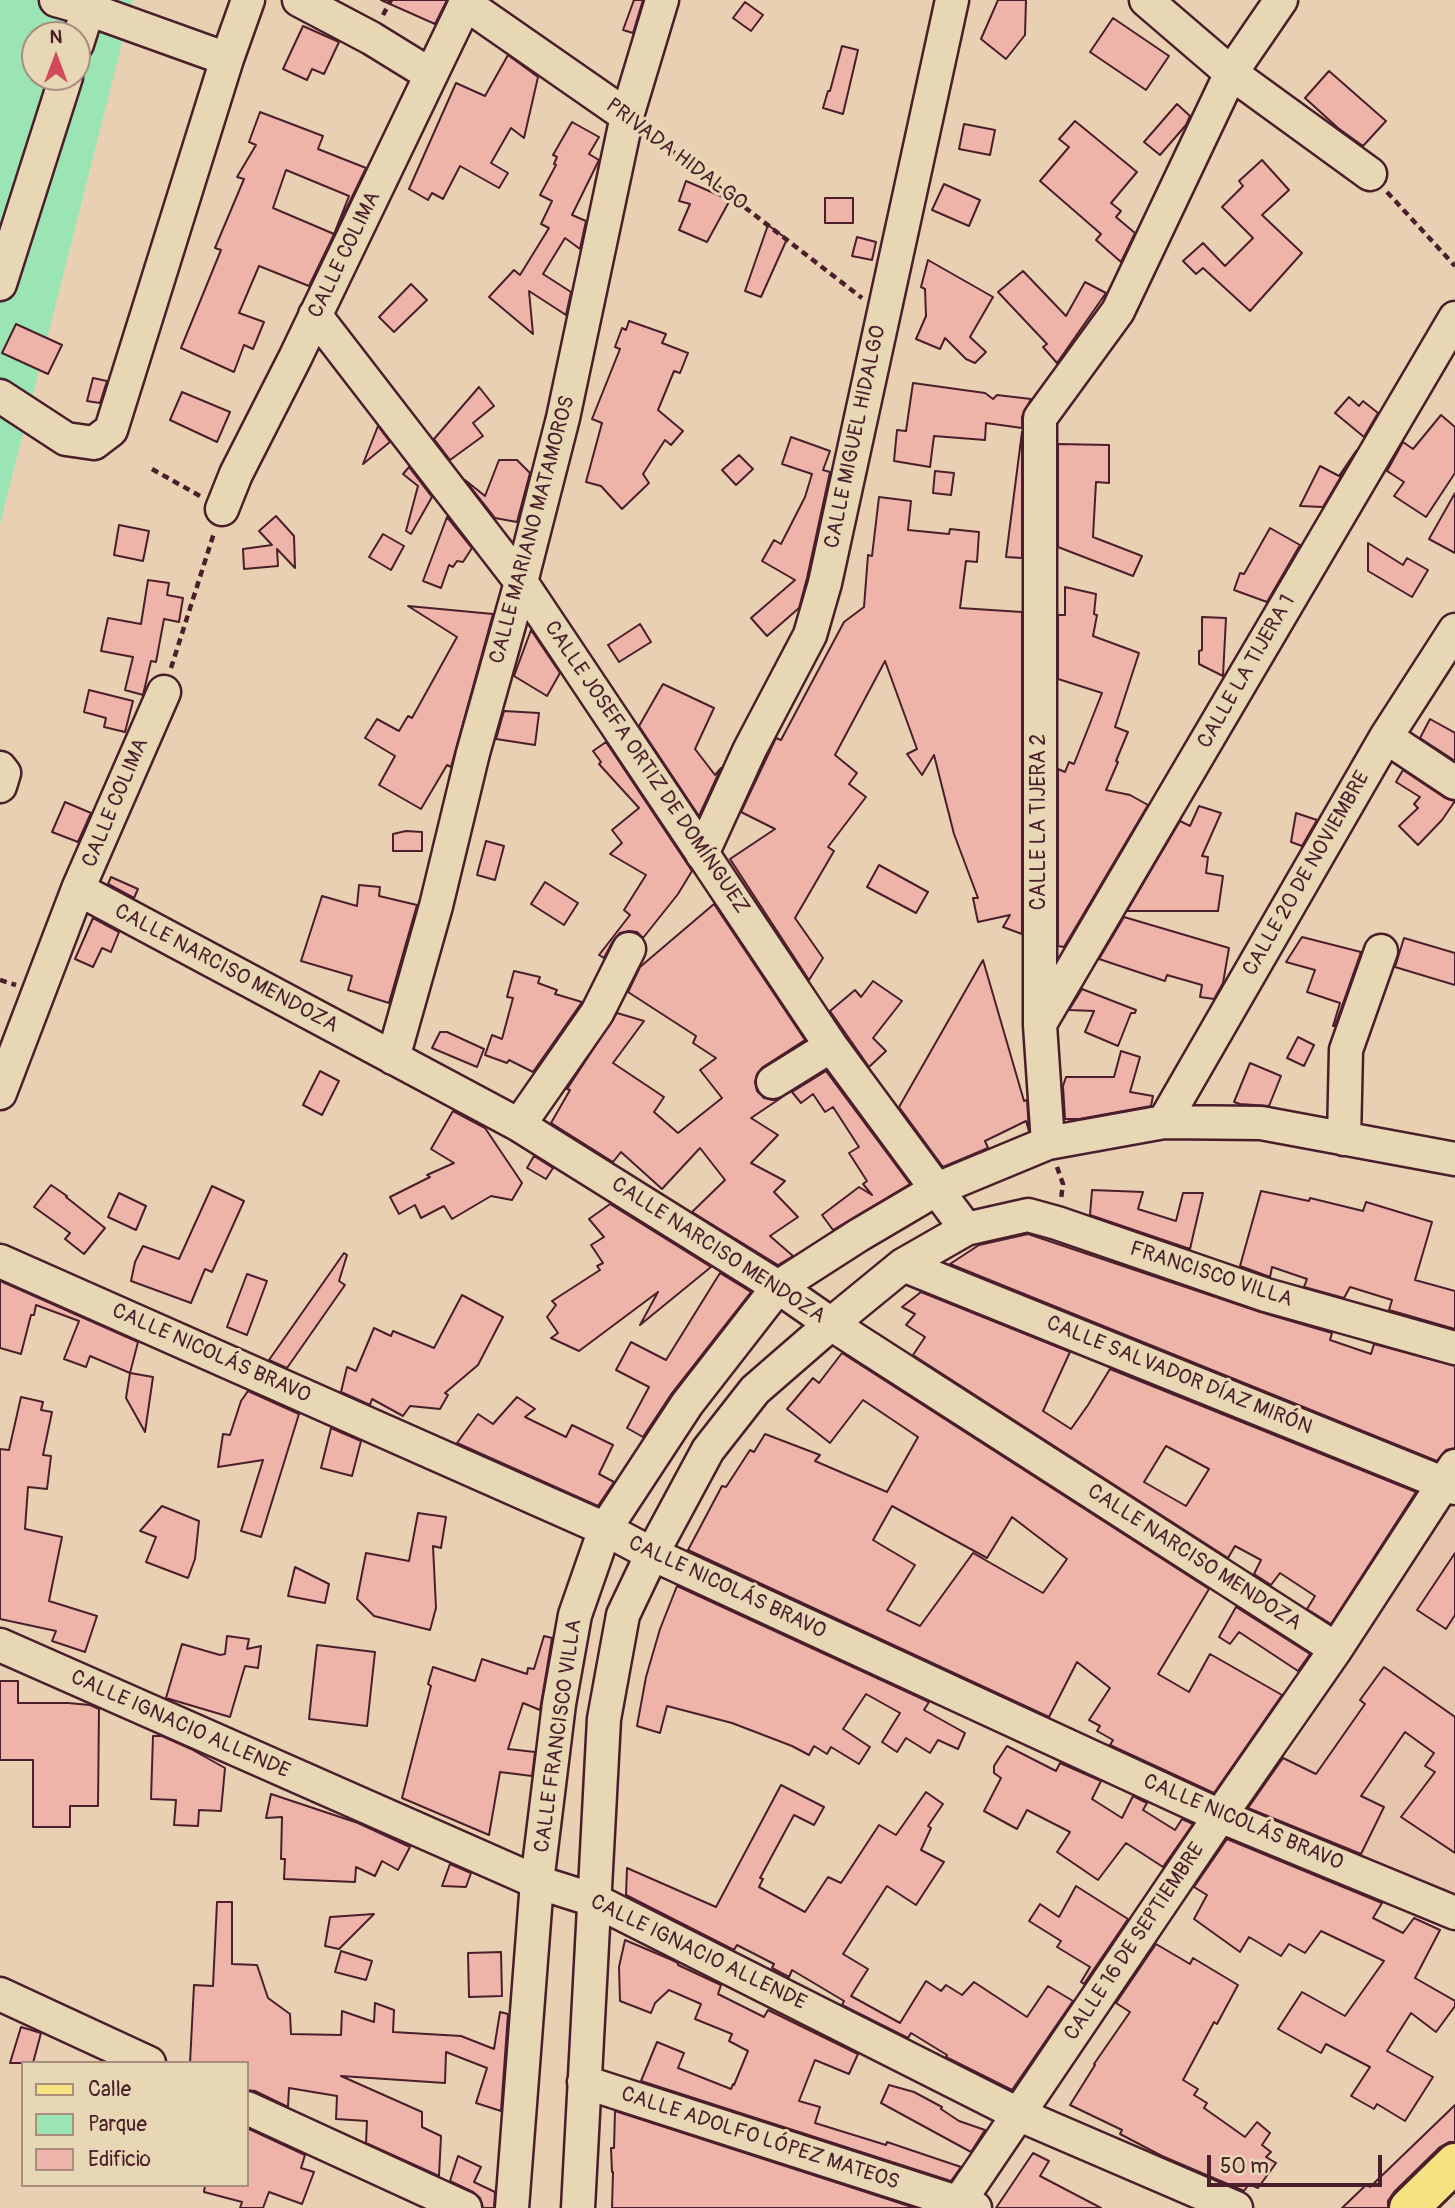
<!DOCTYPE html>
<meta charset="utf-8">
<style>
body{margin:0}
#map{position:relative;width:1455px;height:2208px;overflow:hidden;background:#e9d0b2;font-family:Pangolin,sans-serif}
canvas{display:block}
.legend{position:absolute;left:21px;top:2061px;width:228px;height:126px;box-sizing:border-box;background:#e8d7b4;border:2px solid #a98d7d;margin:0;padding:9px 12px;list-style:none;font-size:21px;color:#4a1f2b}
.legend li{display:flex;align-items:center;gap:14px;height:35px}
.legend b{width:35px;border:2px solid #a98d7d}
.north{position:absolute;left:21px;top:21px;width:70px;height:70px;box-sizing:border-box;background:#e8d7b4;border:2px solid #a98d7d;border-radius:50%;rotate:0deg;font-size:19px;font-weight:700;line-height:28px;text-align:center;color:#4a1f2b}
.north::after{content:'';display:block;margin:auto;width:24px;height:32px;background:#d1495b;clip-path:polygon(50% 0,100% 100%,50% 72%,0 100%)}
.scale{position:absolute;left:1207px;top:2155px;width:175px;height:32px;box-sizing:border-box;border:4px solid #4a1f2b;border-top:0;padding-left:9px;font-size:21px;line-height:24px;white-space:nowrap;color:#4a1f2b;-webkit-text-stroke:5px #e8d7b4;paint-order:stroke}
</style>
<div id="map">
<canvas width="1455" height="2208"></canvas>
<ul class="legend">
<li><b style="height:9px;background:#f7e281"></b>Calle</li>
<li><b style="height:19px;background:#9be5b4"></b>Parque</li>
<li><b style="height:19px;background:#eeb4a9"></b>Edificio</li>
</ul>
<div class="north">N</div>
<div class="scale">50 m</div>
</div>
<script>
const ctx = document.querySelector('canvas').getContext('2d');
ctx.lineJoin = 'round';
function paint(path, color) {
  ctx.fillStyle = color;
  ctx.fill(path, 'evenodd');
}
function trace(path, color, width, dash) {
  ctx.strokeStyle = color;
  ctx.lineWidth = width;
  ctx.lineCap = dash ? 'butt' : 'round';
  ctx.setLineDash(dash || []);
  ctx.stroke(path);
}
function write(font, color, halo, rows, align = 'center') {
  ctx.font = font + ' Pangolin,sans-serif';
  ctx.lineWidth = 6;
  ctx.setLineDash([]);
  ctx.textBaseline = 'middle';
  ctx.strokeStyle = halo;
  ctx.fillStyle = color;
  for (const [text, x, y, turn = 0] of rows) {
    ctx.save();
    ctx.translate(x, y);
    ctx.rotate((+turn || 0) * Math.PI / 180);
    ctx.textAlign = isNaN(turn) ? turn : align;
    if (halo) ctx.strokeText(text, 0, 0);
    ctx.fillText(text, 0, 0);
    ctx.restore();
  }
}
const built = new Path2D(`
 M1454,1502H1455V1902L1248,1814Z`);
const green = new Path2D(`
 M0,0H133L0,524ZM35,35H77V77H35Z`);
const building = new Path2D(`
 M381,0H447L435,24Z
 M634,0H643L633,33L623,30Z
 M998,0H1026L1025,35L1006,59L981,39Z
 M745,2L763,15L751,31L733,18Z
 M1113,18L1169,56L1146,90L1090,52Z
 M303,26L339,42L324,74L312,69L307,80L283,69Z
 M842,46L858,50L843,114L823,108L828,91H830Z
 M508,55L538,77L524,138L511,128L491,163L508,173L499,188L460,166L443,199L432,193L428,200L409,189L456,83L485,96Z
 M1329,71L1386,121L1363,146L1338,128L1305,98Z
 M1177,104L1190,116L1186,125L1160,155L1144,142Z
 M260,112L323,136L318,149L366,168L309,286L259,266L239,313L264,322L253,349L244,345L234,372L181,348L221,250L215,248L244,179L237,177L256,145L249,142ZM286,170L349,196L334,234L273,208Z
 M1075,121L1137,172L1111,203L1121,211L1116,217L1135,233L1121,262L1096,240L1101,234L1040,181L1069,147L1059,139Z
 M572,122L599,137L589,154L599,160L572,215L586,221L580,249L565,238L543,274L571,292L566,315L529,291L533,334L489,297L514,270L520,275L549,228L541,224L552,201L540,195L556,165L554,164L557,157L553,155Z
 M964,124L995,130L990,155L959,149Z
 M1262,160L1289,190L1262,215L1302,253L1250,311L1203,268L1196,274L1183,261L1203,243L1225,266L1253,238L1222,207L1243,186L1239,181Z
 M686,181L730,200L707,242L679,230L690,204L679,201Z
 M944,184L980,200L969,226L932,210Z
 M825,198H853V223H825Z
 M768,225L787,239L761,297L745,291Z
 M857,237L876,242L872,260L852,256Z
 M928,260L993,297L970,337L986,352L975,363L966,359L945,338L940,349L916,339L926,316L925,289L921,287Z
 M1023,271L1066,316L1085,282L1106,293L1057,363L1043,347L1047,344L998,292Z
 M411,284L427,300L394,332L379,317Z
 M629,321L666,334L662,343L688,353L680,373L674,371L658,410L683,431L671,445L665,440L643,474L649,483L622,509L601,486L586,482L602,423L592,419L620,349L615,347L622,328L626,330Z
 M16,324L62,345L48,374L2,353Z
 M93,378L107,381L100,403L87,401Z
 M913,383L985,393L993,399L997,395L1031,399L1022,417V428L986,423L985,440L934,436L930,467L894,461L897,430L906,431Z
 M479,387L494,406L473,423L483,436L450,460L434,439Z
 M182,392L230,412L217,442L170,420Z
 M1349,397L1359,406L1363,401L1378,413L1364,437L1335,413Z
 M1441,415L1455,427V473L1426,517L1394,496L1404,482L1387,471L1403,442L1413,449Z
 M378,426L390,442L363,464Z
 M1022,432V558L1006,557Z
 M791,437L830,451L823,470L830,472L807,578L799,608L767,636L751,618L795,580L762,561L774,540L781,544L805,497L812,474L782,464Z
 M1058,444L1109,445V483L1096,482L1093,537L1142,556L1133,576L1058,547Z
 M1356,451L1323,507L1300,506L1320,466L1339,476Z
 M739,455L753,469L736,485L722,470Z
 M499,460H517L530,473L517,522L495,518L465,480L485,496Z
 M409,467L432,497L411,534L406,531L418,486L403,474Z
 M935,471L954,473L951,495L933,493Z
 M1455,493V553L1429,539Z
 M879,497L911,501L908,530L949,534L950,529L979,532L977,562L966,561L960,608L1022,612V934L1003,927L1010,915L978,922L973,898H978L954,834L934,755L922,775L907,754L917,749L885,661L835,755L857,773L849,784L866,797L828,847L834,851L795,918L823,958L809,980L730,859L775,829L741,812L776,738L781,740L844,622L864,607L868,555L872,556Z
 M276,516L294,536L295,568L277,549L278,566L244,569L243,549L272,545L259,531Z
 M447,517L472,548L463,562L457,561L453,567L449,565L441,588L423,581Z
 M119,525L149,531L143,561L114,555Z
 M1270,528L1300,545L1267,602L1234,590L1240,573L1244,574Z
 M383,534L404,546L391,570L369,557Z
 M1368,543L1403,565L1407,558L1428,570L1412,597L1368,571Z
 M148,580L169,583L167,595L183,598L179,622L164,619L156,662L151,661L143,695L125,690L133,657L101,651L108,618L141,624Z
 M1065,587L1096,594L1094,614L1097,615L1093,636L1139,653L1115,727L1128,732L1116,761L1118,762L1106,790L1130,795L1148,805L1064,947L1058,946V769L1065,772L1069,762L1074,764L1102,693L1058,679V615H1065Z
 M408,606L493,614L451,767L447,765L421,809L379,785L395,756L365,738L377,719L399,731L408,716L412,718L457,637Z
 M1202,617L1226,618L1223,676L1199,664V651L1202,650Z
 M640,624L651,642L619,662L608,645Z
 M531,630L560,673L547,696L514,676Z
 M663,684L714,708L695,749L715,775L721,768L699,816L639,726Z
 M89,690L133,701L125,732L104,727L106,718L84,712Z
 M504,711L539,713L535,745L496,739Z
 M1430,719L1455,733V761L1420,738Z
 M606,742L692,871L678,894L643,938L637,932L629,931L620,933L613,941L604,958L599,955L630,915L624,910L646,875L610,854L622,843L612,830L639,808L599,764L601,762L593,751Z
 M1403,770L1445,798L1455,801L1442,820L1418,845L1399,826L1418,808L1414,804L1420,797L1396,782Z
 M65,802L91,813L78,842L52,832Z
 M1199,806L1221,813L1202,856L1208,857L1206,873L1223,876L1218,911H1127L1180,821L1190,826Z
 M1296,813L1317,820L1302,846L1291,842Z
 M406,831L422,832V851H393V834Z
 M486,841L504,846L495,880L477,875Z
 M879,865L928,892L916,913L867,887Z
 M111,877L138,889L134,898L108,884Z
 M545,882L578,903L564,925L531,904Z
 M359,885L380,887L379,896L417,905L389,1003L348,990L352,976L301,961L322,896L357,906Z
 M714,904L805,1040L763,1067L757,1074L755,1082L757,1091L764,1098L773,1100L781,1098L751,1118L778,1135L751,1163L785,1181L774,1192L798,1217L770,1236L793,1256L778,1265L692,1212L725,1180L700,1148L662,1189L621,1152L613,1162L551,1123L570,1090L567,1089L617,1013L644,1021L613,1063L664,1097L654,1112L678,1133L722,1098L700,1070L716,1058L693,1043L696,1036L628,992L640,967Z
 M1124,917L1229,948L1223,983L1214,999L1200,997L1202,985L1167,975L1165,981L1099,959Z
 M93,918L119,932L111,952L102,948L93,967L75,959Z
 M1302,937L1361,952L1335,1026H1333L1340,1003L1307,992L1315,970L1286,962Z
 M1404,938L1455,953V985L1395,967Z
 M983,960L1024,1101L1027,1100L1029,1131L1026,1121L985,1141L988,1148L943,1167L899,1107Z
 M514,971L540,977L538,983L557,990L555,994L582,1002L533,1072L509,1060L507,1063L485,1055L492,1035L502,1039L513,998L507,997Z
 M873,981L902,1001L873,1038L886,1051L869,1067L830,1011L855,990L861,997Z
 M1082,989L1136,1010L1135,1013H1131L1118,1046L1085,1032L1094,1011L1069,1010Z
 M440,1032H447L484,1049L477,1067L432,1048Z
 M1298,1037L1314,1045L1304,1066L1287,1058Z
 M1121,1051L1140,1057L1130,1092L1153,1096L1151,1106L1079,1119H1065L1063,1086L1066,1077H1114Z
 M1250,1063L1281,1076L1269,1106L1240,1104L1234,1102Z
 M320,1071L339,1081L322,1115L303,1105Z
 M826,1071L910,1184L833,1230L822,1215L859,1187L872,1195L863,1184L867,1181L849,1153L859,1147L833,1107L825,1112L813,1094L801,1103L792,1092Z
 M453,1111L485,1128L522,1183L512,1200L491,1196L452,1219L444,1206L421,1218L415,1205L399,1214L390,1197L430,1177L427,1175L454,1163L431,1149Z
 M534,1156L553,1168L546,1179L527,1168Z
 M51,1185L67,1196L66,1197L105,1228L84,1254L65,1239L70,1233L34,1207Z
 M212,1186L244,1201L212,1272L205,1269L191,1303L131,1281L135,1262L143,1246L179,1259Z
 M1092,1190L1143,1192L1138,1209L1176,1221L1183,1193H1203L1190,1249L1090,1215Z
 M1261,1191L1309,1201L1310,1198L1363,1211L1366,1202L1432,1222L1415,1280L1455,1291V1329L1389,1310L1392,1300L1350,1287L1344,1298L1304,1287L1307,1279L1272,1267L1270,1277L1240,1266Z
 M119,1193L146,1206L136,1230L108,1217Z
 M610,1204L711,1267L640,1325L658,1292L579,1351L551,1338L558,1333L547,1317L556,1305L552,1301L600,1270L597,1266L603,1263L591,1245L604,1237L589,1219Z
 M1028,1234L1260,1312L1332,1333L1330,1340L1371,1354L1374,1344L1455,1366V1448L1446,1450L1437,1461L950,1264L979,1245Z
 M344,1253L347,1255L339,1281L345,1285L287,1368L269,1360Z
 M720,1273L751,1292L672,1393L643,1437L627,1428L649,1387L616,1370L631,1342L666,1360Z
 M247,1274L267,1281L247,1335L227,1327Z
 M0,1281L138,1342L130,1373L90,1356L86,1367L64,1359L79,1321L36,1305L34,1315H31L21,1354L0,1348Z
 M921,1292L1070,1352L1043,1411L1071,1429L1088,1405L1110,1369L1416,1492L1331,1624L1307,1609L1315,1596L1280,1573L1271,1585L1254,1574L1261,1560L1235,1546L1228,1558L913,1355L925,1337L906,1325L915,1314L902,1307ZM1166,1446L1209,1469L1186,1506L1144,1482Z
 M462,1295L503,1317L478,1365L445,1393L448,1395L440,1409L410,1406L403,1416L372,1399L370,1405L341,1392L347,1367L356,1371L374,1328L391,1336L393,1331L434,1348Z
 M842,1353L1209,1589L1158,1674L1189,1692L1210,1654L1282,1695L1214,1793L1110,1745L1113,1740L1097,1731L1100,1726L1089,1720L1110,1688L1077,1662L1049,1717L688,1550L722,1486L726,1487L750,1450L754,1452L765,1434L820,1455L815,1461L887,1492L918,1437L863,1400L830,1443L787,1409L813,1378L819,1383ZM892,1506L987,1558L1012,1517L1067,1559L1043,1593L973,1553L920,1626L887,1610L915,1565L873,1540Z
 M130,1373L153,1377L145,1432L126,1398Z
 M248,1391L299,1414L261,1537L241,1531L263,1460L218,1467L223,1434L230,1435L241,1401Z
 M21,1397L43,1402L41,1410L52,1412L43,1455L51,1456L47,1489L28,1487L25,1529L62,1537L49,1601L97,1616L85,1652L52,1641L56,1631L0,1619V1449L9,1450Z
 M517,1397L535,1409L525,1417L566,1437L572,1425L613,1445L599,1474L614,1482L598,1506L457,1443L478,1414L493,1424Z
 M331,1428L361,1441L352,1476L321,1468Z
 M162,1506L199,1521L195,1559L188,1578L146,1562L156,1537L140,1531Z
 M418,1513L446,1517L441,1548L433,1546L436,1608L430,1630L374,1616L357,1599L366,1553L409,1561Z
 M1455,1553V1615L1446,1629L1417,1610Z
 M295,1567L329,1584L325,1603L288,1596Z
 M677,1586L929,1702L924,1710L965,1733L958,1749L938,1740L930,1753L906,1738L897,1752L882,1742L900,1713L866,1694L843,1729L870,1747L859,1764L831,1747L827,1754L814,1746L809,1755L792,1746L732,1723L667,1706L660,1733L637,1726L646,1677L660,1629Z
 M1236,1607L1310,1654L1298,1671L1239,1632L1230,1644L1219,1637Z
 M227,1636L249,1639L247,1649L261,1646L258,1668L245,1666L230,1717L166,1698L182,1644L220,1655L225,1654Z
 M544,1636L552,1638L540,1710L523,1703L508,1749L535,1752L532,1776L500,1772L489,1835L402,1798L431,1686L428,1684L433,1667L475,1681L482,1659L527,1674L528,1668L534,1669Z
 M317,1645L375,1652L367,1726L309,1719Z
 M1384,1667L1455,1717V1853L1401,1817L1435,1772L1425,1766L1434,1753L1405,1732L1361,1796L1384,1807L1361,1854L1248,1808L1283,1758L1316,1774L1365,1704L1360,1700Z
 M0,1681H18V1703H68L90,1705L99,1709L98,1806H70V1827H33V1760H0Z
 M153,1736H162L191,1749L225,1768L221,1811L199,1810L198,1826L174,1825L176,1800L151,1799Z
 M1007,1746L1056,1771L1060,1763L1101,1781L1092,1799L1122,1818L1133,1796L1147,1803L1143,1810L1175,1830L1182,1819L1193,1824L1163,1867L1126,1843L1098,1880L1057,1852L1070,1832L1027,1810L1017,1829L984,1811L1001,1778L994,1773V1766Z
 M781,1785L824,1807L814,1825L794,1815L760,1878L763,1879L759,1887L805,1912L828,1877L841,1883L879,1825L896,1835L926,1792L943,1804L928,1826L931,1828L921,1850L944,1862L916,1905L887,1886L843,1954L868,1969L851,1996L900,2023L926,1981L941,1991L946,1985L962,1995L974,1982L1027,2017L1048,1986L1073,2001L1012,2090L946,2057L947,2055L911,2033L908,2038L842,2005L844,2001L792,1970L789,1977L772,1968L774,1964L737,1945L734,1950L626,1895L627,1868L716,1907Z
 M271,1794L358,1823L410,1847L398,1870L382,1861L375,1876L356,1867L355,1882L284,1879L285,1859H281L282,1817L266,1818Z
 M1227,1839L1382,1903L1373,1918L1403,1933L1414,1918L1440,1930L1415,1978L1455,2001V2006L1436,2032L1411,2013L1387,2051L1433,2077L1405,2121L1377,2104L1374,2109L1351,2096L1370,2067L1326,2044L1321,2053L1278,2029L1302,1992L1345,2016L1384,1961L1321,1931L1305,1953L1289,1944L1281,1956L1249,1937L1240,1952L1194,1919L1207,1895L1194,1887Z
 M450,1864L471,1873L466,1887L442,1886Z
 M1076,1886L1128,1919L1084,1984L1081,1982L1090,1967L1057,1947L1061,1941L1029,1921L1040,1904L1059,1917Z
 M217,1902H232V1964L257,1965L268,1998L290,2014L291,2034L341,2035L342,2011L374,2022L375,2003L394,2010L393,2032L461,2036L494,2049L500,2012L508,2014L501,2111L476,2103L487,2068L446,2052L445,2083L341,2076L422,2112V2127L441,2136L439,2176L366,2143L367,2121L336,2119L337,2096L289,2088L288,2107L255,2091L247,2090V2063H190L194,1985L213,1986Z
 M374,1914L339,1949L325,1946L330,1917Z
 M625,1940L672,1960L678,1963V1965L721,1985L718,1994L764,2017L768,2010L858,2054L849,2074L815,2060L799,2101L820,2107L815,2123L886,2145L887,2142L961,2167L951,2181L641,2081L657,2042L684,2053L678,2068L731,2089L733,2084L734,2085L748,2051L729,2041L732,2034L695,2019L701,2004L669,1990L655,2003L651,2013L620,2001L619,1967Z
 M1156,1944L1190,1964L1193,1958L1238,1985L1217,2024L1214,2022L1183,2080L1198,2089L1194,2095L1207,2103L1204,2108L1245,2137L1257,2122L1270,2133L1262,2145L1271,2152L1266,2157L1276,2163L1258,2188L1249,2184L1244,2191L1162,2156L1120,2134L1122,2130L1070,2105L1095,2065L1094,2064L1130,2012L1116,2003Z
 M341,1951L372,1961L366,1980L335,1972Z
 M501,1952L502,1996L469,1997L468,1953Z
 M21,2027L41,2033L33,2063H10Z
 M889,2085L914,2092L942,2107L941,2109L959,2121L985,2130L971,2152L881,2103Z
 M1455,2105V2142H1449L1440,2147L1394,2192L1388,2201V2208H1342L1367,2184L1370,2187Z
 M615,2111L915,2208H612L613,2172H612L611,2148H614Z
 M247,2128L305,2155L301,2168L314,2172L302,2204L269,2192L263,2208H240L242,2202L204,2192L205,2185H247Z
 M1033,2153L1049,2161L1040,2176L1101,2208H996Z
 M458,2156L481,2167L474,2182L495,2192L494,2208H483L480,2198L473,2192L450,2181Z`);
const path = new Path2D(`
 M383,15L391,0
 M650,134L862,298
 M1387,192L1455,266
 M152,469L200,496
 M171,668L214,533
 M0,980L16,985
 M1057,1167L1063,1184L1061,1199`);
const minor = new Path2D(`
 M56,0L88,9L227,59
 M299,0L371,38L431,75
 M1146,0L1231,73L1370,174
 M466,4L627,116
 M77,44L88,9
 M0,284L66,77
 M315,315L521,582L831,1046L966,1229
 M0,396L66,439L94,443L111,430L227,59L248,0
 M222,509L236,474L295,358L467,0
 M1386,737L1455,783
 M0,768L4,773L0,786
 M702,854L750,749L810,635L825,583L952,0
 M78,889L519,1125L778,1287L831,1324L1336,1649
 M1040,1024L1455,318
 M393,1058L436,906L473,753L521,582L563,418L627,116L662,0
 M773,1082L831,1046
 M0,1093L78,889L164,692
 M1164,1122L1386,737L1455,630
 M519,1125L597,1013L629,949
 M1344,1139L1346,1050L1381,951
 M1048,1143L1040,1025V418L1118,311L1231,73L1281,0
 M0,1261L605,1529L652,1554L1220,1816L1455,1913
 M903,1265L1455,1488
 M0,1645L537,1882L594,1900L1020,2115L1236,2208
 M0,1994L149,2063
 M584,2082L975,2208
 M247,2108L465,2208
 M512,2208L537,1882L559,1704L575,1615L605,1529L687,1404L778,1287L859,1235L937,1189L1048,1143L1164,1122L1261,1123L1455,1159
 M578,2208L604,1719L623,1615L652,1554L708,1450L755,1390L831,1324L903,1265L966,1229L1028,1215L1057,1223L1266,1295L1455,1348
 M955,2208L1220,1816L1336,1649L1455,1466`);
const major = new Path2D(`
 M1409,2208L1455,2163`);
const streetNames = [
 ["PRIVADA HIDALGO",676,155,37],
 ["CALLE COLIMA",345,255,-64],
 ["CALLE MIGUEL HIDALGO",856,437,-78],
 ["CALLE MARIANO MATAMOROS",533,530,-75],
 ["CALLE LA TIJERA 1",1247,672,-60],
 ["CALLE JOSEFA ORTIZ DE DOMÍNGUEZ",646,768,56],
 ["CALLE COLIMA",116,803,-67],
 ["CALLE LA TIJERA 2",1040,822,-90],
 ["CALLE 20 DE NOVIEMBRE",1307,874,-60],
 ["CALLE NARCISO MENDOZA",226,969,28],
 ["CALLE NARCISO MENDOZA",718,1251,33],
 ["FRANCISCO VILLA",1211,1275,18],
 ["CALLE NICOLÁS BRAVO",211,1354,24],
 ["CALLE SALVADOR DÍAZ MIRÓN",1179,1376,22],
 ["CALLE NARCISO MENDOZA",1194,1558,33],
 ["CALLE NICOLÁS BRAVO",727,1588,25],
 ["CALLE IGNACIO ALLENDE",180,1725,24],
 ["CALLE FRANCISCO VILLA",559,1736,-82],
 ["CALLE NICOLÁS BRAVO",1243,1823,23],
 ["CALLE 16 DE SEPTIEMBRE",1135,1942,-56],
 ["CALLE IGNACIO ALLENDE",698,1953,26],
 ["CALLE ADOLFO LÓPEZ MATEOS",760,2139,18]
];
paint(built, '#e7c5ac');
paint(green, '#9be5b4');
paint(building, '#eeb4a9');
trace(building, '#4a1f2b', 2);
trace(minor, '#4a1f2b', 37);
trace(major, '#4a1f2b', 44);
trace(path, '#4a1f2b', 4.5, [7, 5]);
trace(minor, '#e8d7b4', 32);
trace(major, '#f7e281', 38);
write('21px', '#4a1f2b', '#e8d7b4', streetNames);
</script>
